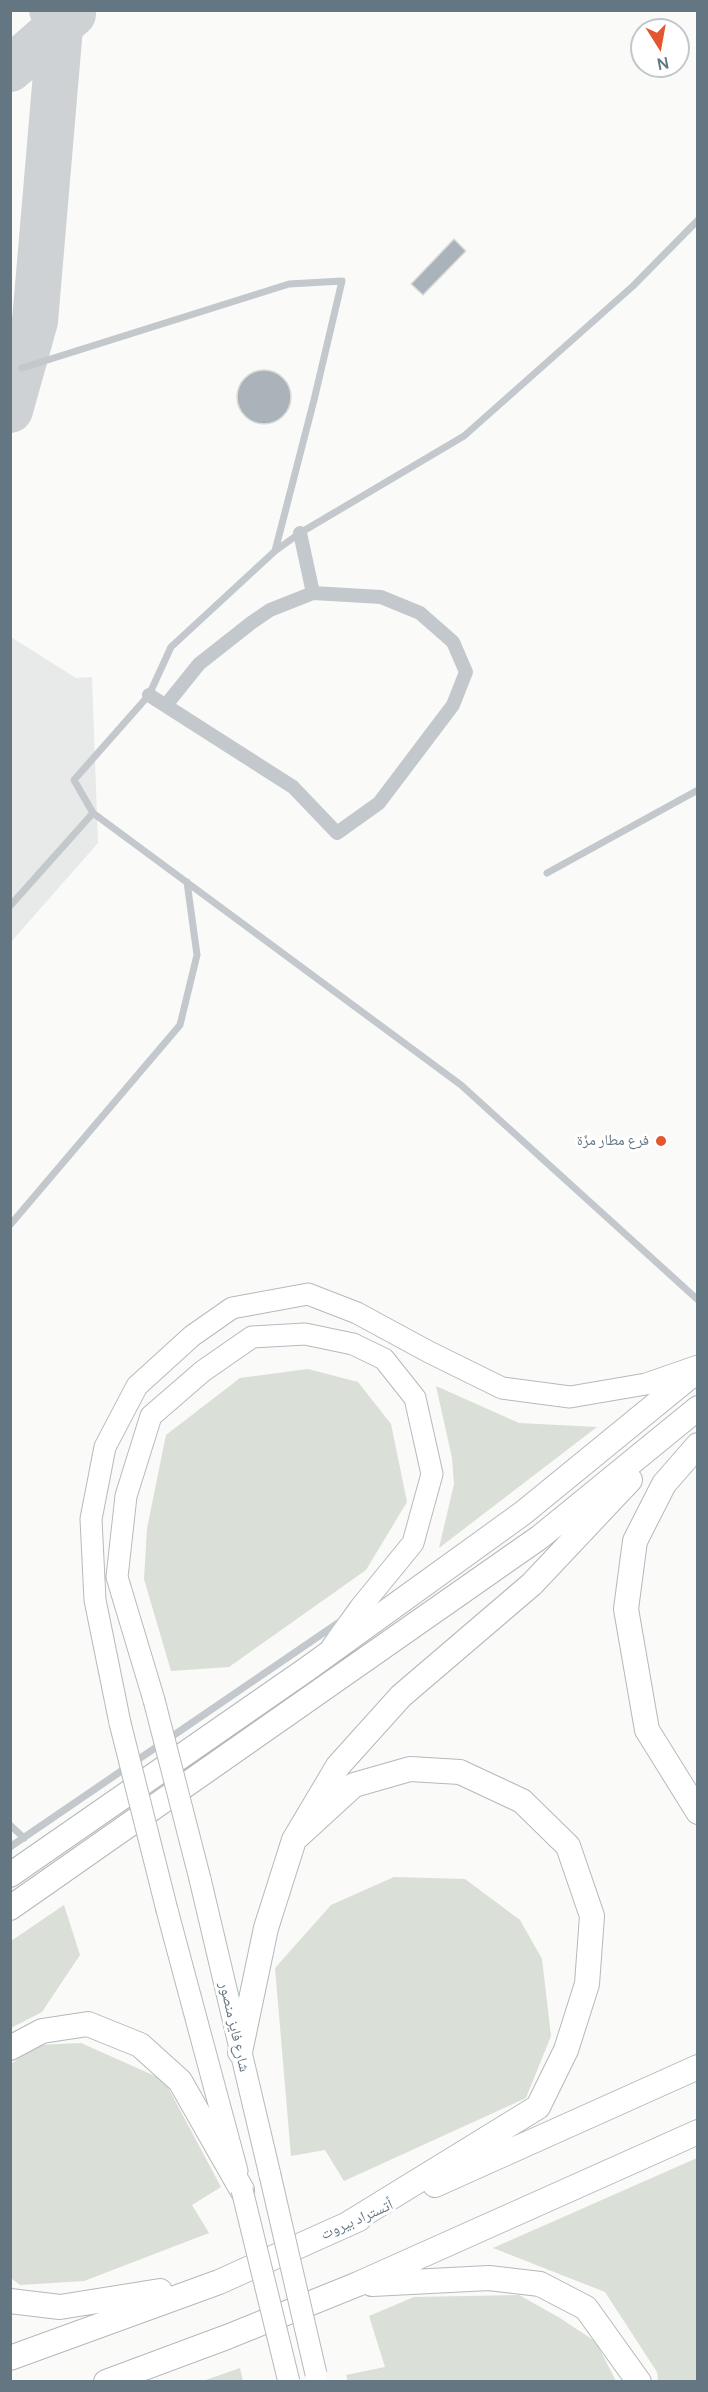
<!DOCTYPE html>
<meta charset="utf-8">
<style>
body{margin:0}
#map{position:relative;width:708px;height:2392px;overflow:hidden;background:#fafaf8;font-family:Manrope,sans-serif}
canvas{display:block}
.frame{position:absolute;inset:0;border:12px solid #657683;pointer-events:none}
.north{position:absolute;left:630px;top:18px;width:60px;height:60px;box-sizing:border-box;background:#fff;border:2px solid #c1c8cd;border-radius:50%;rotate:169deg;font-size:16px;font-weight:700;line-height:24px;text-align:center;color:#657683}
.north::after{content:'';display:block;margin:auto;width:21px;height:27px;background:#e4572e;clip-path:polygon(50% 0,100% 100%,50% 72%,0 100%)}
</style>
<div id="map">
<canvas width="708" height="2392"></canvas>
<div class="frame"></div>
<div class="north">N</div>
</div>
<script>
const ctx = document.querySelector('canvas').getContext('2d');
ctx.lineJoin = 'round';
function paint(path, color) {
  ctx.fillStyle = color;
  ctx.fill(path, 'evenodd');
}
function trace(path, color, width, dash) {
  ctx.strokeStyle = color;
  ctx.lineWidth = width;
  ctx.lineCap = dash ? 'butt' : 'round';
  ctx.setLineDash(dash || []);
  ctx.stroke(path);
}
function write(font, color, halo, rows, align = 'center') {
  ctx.font = font + ' Manrope,"Noto Naskh Arabic",sans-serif';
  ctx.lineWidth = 6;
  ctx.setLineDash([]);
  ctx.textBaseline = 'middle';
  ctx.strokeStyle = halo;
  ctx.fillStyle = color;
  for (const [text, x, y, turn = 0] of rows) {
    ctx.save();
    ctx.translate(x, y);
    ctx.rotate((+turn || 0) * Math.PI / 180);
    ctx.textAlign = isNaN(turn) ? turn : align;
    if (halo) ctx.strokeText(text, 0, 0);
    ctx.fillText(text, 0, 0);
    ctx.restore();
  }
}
const built = new Path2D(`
 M11,637L76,678L92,677L98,843L11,942Z`);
const green = new Path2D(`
 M308,1369L358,1382L391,1424L407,1502L366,1570L229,1667L171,1671L144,1579L147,1528L166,1435L240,1378Z
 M436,1386L519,1423L597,1427L439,1548L454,1484L452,1458Z
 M394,1877L465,1879L520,1920L542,1959L551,2036L526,2098L344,2181L325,2150L291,2156L275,1968L331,1905Z
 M64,1905L80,1955L42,2012L11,2028V1941Z
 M81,2043L164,2080L221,2187L192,2205L209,2233L84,2281L20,2285L11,2278V2064L36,2045Z
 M697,2158V2381H658L657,2372L605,2292L493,2248Z
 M519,2295L560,2318L596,2342L616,2381L348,2382L346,2375L385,2367L369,2316L414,2297Z
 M240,2368L243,2381H203Z`);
const taxiway = new Path2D(`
 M10,69L73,14
 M10,410L35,321L60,27L52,10`);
const building = new Path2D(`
 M454,239L466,251L423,295L411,284Z
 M237 397a27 27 0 1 1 54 0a27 27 0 1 1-54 0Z`);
const lane = new Path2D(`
 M698,220L633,286L464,436L300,533L275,551L171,647L149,695L74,780L93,813L461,1085L698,1300
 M22,368L289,284L342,281L314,400L275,551
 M547,873L698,790
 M10,906L93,813
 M10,1225L180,1025L197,955L187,882
 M10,1825L24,1838
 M10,1847L341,1621`);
const street = new Path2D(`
 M149,695L293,787L337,833L379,803L453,705L466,672L453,642L420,613L381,597L313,593L300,533
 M166,705L199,664L251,623L270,610L313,593`);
const primary = new Path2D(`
 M154,1700L117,1577L126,1496L151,1416L203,1371L252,1337L305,1334L353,1344L384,1359L415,1398L432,1474L413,1543L360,1608L332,1647
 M120,1723L95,1600L91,1519L105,1447L137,1386L192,1336L232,1308L308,1294L357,1313L429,1352L502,1388L570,1397L646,1384L698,1366
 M200,1879L270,2175
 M167,1910L237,2171`);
const highway = new Path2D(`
 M698,1445L664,1484L635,1541L626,1609L647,1730L698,1812
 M294,1840L354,1785L410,1769L460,1772L522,1801L568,1846L592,1916L587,1984L566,2050L538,2107L346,2225
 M10,1875L307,1669L523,1513L698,1370
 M10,1908L540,1537L698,1408
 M10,2048L42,2031L88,2024L140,2045L180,2081L242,2190
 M240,2052L266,1928L294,1840L338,1766L401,1696L532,1584L630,1480
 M435,2185L698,2067
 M372,2284L489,2278L540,2284L586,2308L639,2382
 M10,2301L60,2307L160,2291
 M10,2358L219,2282L359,2219
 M106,2382L227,2337L358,2284L698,2132`);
const primaryBridge = new Path2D(`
 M154,1700L200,1879
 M120,1723L167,1910
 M270,2175L316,2374
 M242,2190L289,2382`);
const markers = [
 [661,1141,6,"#e4572e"]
];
const poiNames = [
 ["فرع مطار مزّة",649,1141]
];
const streetNames = [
 ["شارع فايز منصور",234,2027,77],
 ["أتستراد بيروت",357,2220,-24]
];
paint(built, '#e8e9e9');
paint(green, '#dadfd7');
trace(taxiway, '#ced2d4', 46);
paint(building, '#aab3b9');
trace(building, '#dcdcda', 1.5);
trace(primary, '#b5babe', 23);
trace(highway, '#b4b9bd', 26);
trace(lane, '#c3c8cc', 7);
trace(street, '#c3c8cc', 14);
trace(primary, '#fff', 21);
trace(highway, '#fff', 24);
trace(primaryBridge, '#b5babe', 23, []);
trace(primaryBridge, '#fff', 21);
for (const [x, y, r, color] of markers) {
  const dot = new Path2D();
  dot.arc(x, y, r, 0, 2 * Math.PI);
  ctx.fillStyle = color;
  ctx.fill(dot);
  trace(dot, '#fff', 2);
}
write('15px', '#657683', '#fff', poiNames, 'right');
write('15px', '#657683', '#fff', streetNames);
</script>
